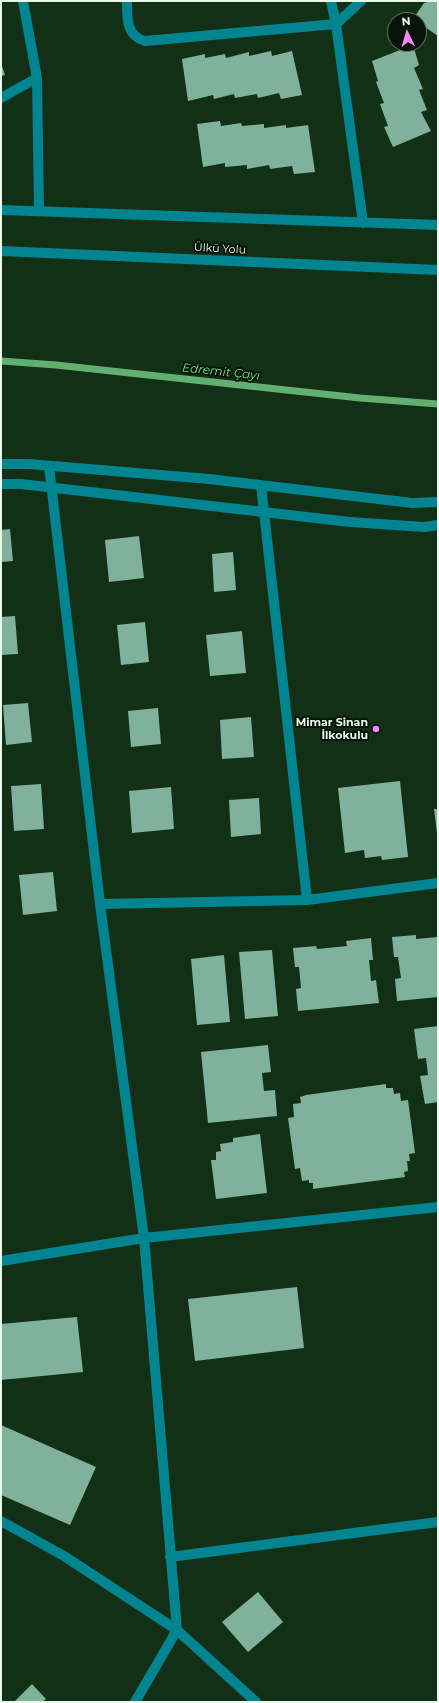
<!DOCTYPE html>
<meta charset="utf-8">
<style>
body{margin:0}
#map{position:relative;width:439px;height:1703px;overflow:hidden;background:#113015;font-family:Montserrat,sans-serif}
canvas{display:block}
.frame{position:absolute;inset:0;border:2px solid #e8fbe9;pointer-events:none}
.north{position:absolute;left:387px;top:12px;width:40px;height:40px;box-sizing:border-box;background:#071409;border:1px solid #617063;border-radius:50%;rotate:355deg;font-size:11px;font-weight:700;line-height:16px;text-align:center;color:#e8fbe9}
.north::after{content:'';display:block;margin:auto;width:14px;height:18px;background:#f28af3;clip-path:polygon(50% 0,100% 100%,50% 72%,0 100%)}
</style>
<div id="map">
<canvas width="439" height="1703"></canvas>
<div class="frame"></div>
<div class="north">N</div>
</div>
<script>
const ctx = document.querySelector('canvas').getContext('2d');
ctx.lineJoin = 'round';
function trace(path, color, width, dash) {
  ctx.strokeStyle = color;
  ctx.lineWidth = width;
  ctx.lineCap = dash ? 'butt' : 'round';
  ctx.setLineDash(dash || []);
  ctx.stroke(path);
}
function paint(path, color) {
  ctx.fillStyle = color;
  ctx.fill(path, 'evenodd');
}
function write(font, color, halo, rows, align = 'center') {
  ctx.font = font + ' Montserrat,sans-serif';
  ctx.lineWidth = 4;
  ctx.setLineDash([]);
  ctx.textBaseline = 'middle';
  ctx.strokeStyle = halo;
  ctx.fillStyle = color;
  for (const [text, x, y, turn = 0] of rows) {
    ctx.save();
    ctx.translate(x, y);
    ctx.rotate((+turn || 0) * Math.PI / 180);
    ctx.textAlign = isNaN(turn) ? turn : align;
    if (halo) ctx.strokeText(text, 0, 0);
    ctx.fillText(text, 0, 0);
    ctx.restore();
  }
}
const stream = new Path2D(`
 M1,361L56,365L360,398L438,404`);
const building = new Path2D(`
 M431,1H438V36L419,23V20L413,19L424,3Z
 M413,45L419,65L414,68L423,89L419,90L427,110L421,112L431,131L393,147L384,127L388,126L380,104L384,103L376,82L378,81L372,61Z
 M271,51L272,56L292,51L302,95L281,99L279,93L258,98L257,94L235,98L234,94L214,99L213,95L188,101L182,59L205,54V58L225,54L226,58L249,52V56Z
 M1,63L5,75L1,76Z
 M220,121L221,126L241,123L242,126L264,124V128L286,125V128L308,125L315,172L294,174L292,166L270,169L269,165L247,169V165L225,167V163L203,167L197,124Z
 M10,529L13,561L1,562V530Z
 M139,536L144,578L109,582L105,540Z
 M233,552L236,590L214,592L212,554Z
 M15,616L18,654L1,655V617Z
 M145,622L149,662L121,665L117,625Z
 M242,631L246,673L210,676L206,635Z
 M28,703L32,742L6,745L3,705Z
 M158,708L161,744L131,747L128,711Z
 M251,717L254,757L222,759L220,720Z
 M400,781L408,857L382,860L381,856L365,858L364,850L345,853L338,788Z
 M41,784L44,829L14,831L11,786Z
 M171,787L174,829L132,833L129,791Z
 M259,798L261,834L231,837L229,800Z
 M434,809H438V833H437Z
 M53,872L57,911L23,915L19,875Z
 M416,935V939L438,937V997L397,1001L395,979L401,978L398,957H394L392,937Z
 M371,938L373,960H369L371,981L376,980L379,1003L298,1011L296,989L301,988L299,967H295L293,948L316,946L317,949L347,946L346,941Z
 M272,950L278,1016L245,1019L239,952Z
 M224,955L230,1022L197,1025L191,959Z
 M438,1026V1102L425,1104L420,1076L428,1075L426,1058L418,1059L414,1029Z
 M268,1045L271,1072L262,1073L264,1091L275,1090L277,1116L208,1123L201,1052Z
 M386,1084V1088H393L394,1094L400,1093L401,1101L408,1100L415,1153L409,1154L410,1161H407L408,1171L404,1172L405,1177L313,1189V1183H309V1180L302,1181L300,1168L295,1169L288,1118L294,1117L293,1104L301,1103L300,1097L306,1095Z
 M260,1134L267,1193L216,1199L211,1160H216V1152L221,1151L220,1144L233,1142V1138Z
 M297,1287L304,1348L195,1361L188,1299Z
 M77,1317L83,1372L1,1380V1324Z
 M1,1425L96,1467L70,1525L1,1495Z
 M258,1592L283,1622L248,1652L222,1622Z
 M32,1684L46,1699L42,1702H14Z`);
const minor = new Path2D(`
 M23,1L37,78L39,211
 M127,1C127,18 126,36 145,41L336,24L331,1
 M361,1L336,24L363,223
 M1,98L37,78
 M1,210L438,225
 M1,251L438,270
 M1,464H29L209,479L412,503L438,502
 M49,466L100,904
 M1,484H21L350,522L424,527L438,525
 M261,485L307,900
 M1,1261L144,1238L438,1207
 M1,1521L64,1556L177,1630L256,1702
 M170,1557L438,1522
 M135,1702L177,1630L144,1238L100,904L307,900L438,883`);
const markers = [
 [376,729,4,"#f28af3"]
];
const streetNames = [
 ["Ülkü Yolu",220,249,3]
];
const poiNames = [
 ["Mimar Sinan",368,723],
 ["İlkokulu",368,736]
];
const waterNames = [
 ["Edremit Çayı",221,372,6]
];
trace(stream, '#62b071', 7);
paint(building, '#80b19c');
trace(minor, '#038591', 10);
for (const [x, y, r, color] of markers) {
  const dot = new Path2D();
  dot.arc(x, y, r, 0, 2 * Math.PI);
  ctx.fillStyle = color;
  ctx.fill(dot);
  trace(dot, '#071409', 1.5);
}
write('11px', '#e8fbe9', '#071409', streetNames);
write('bold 11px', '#e8fbe9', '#071409', poiNames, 'right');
write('italic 12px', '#6de97e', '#071409', waterNames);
</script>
